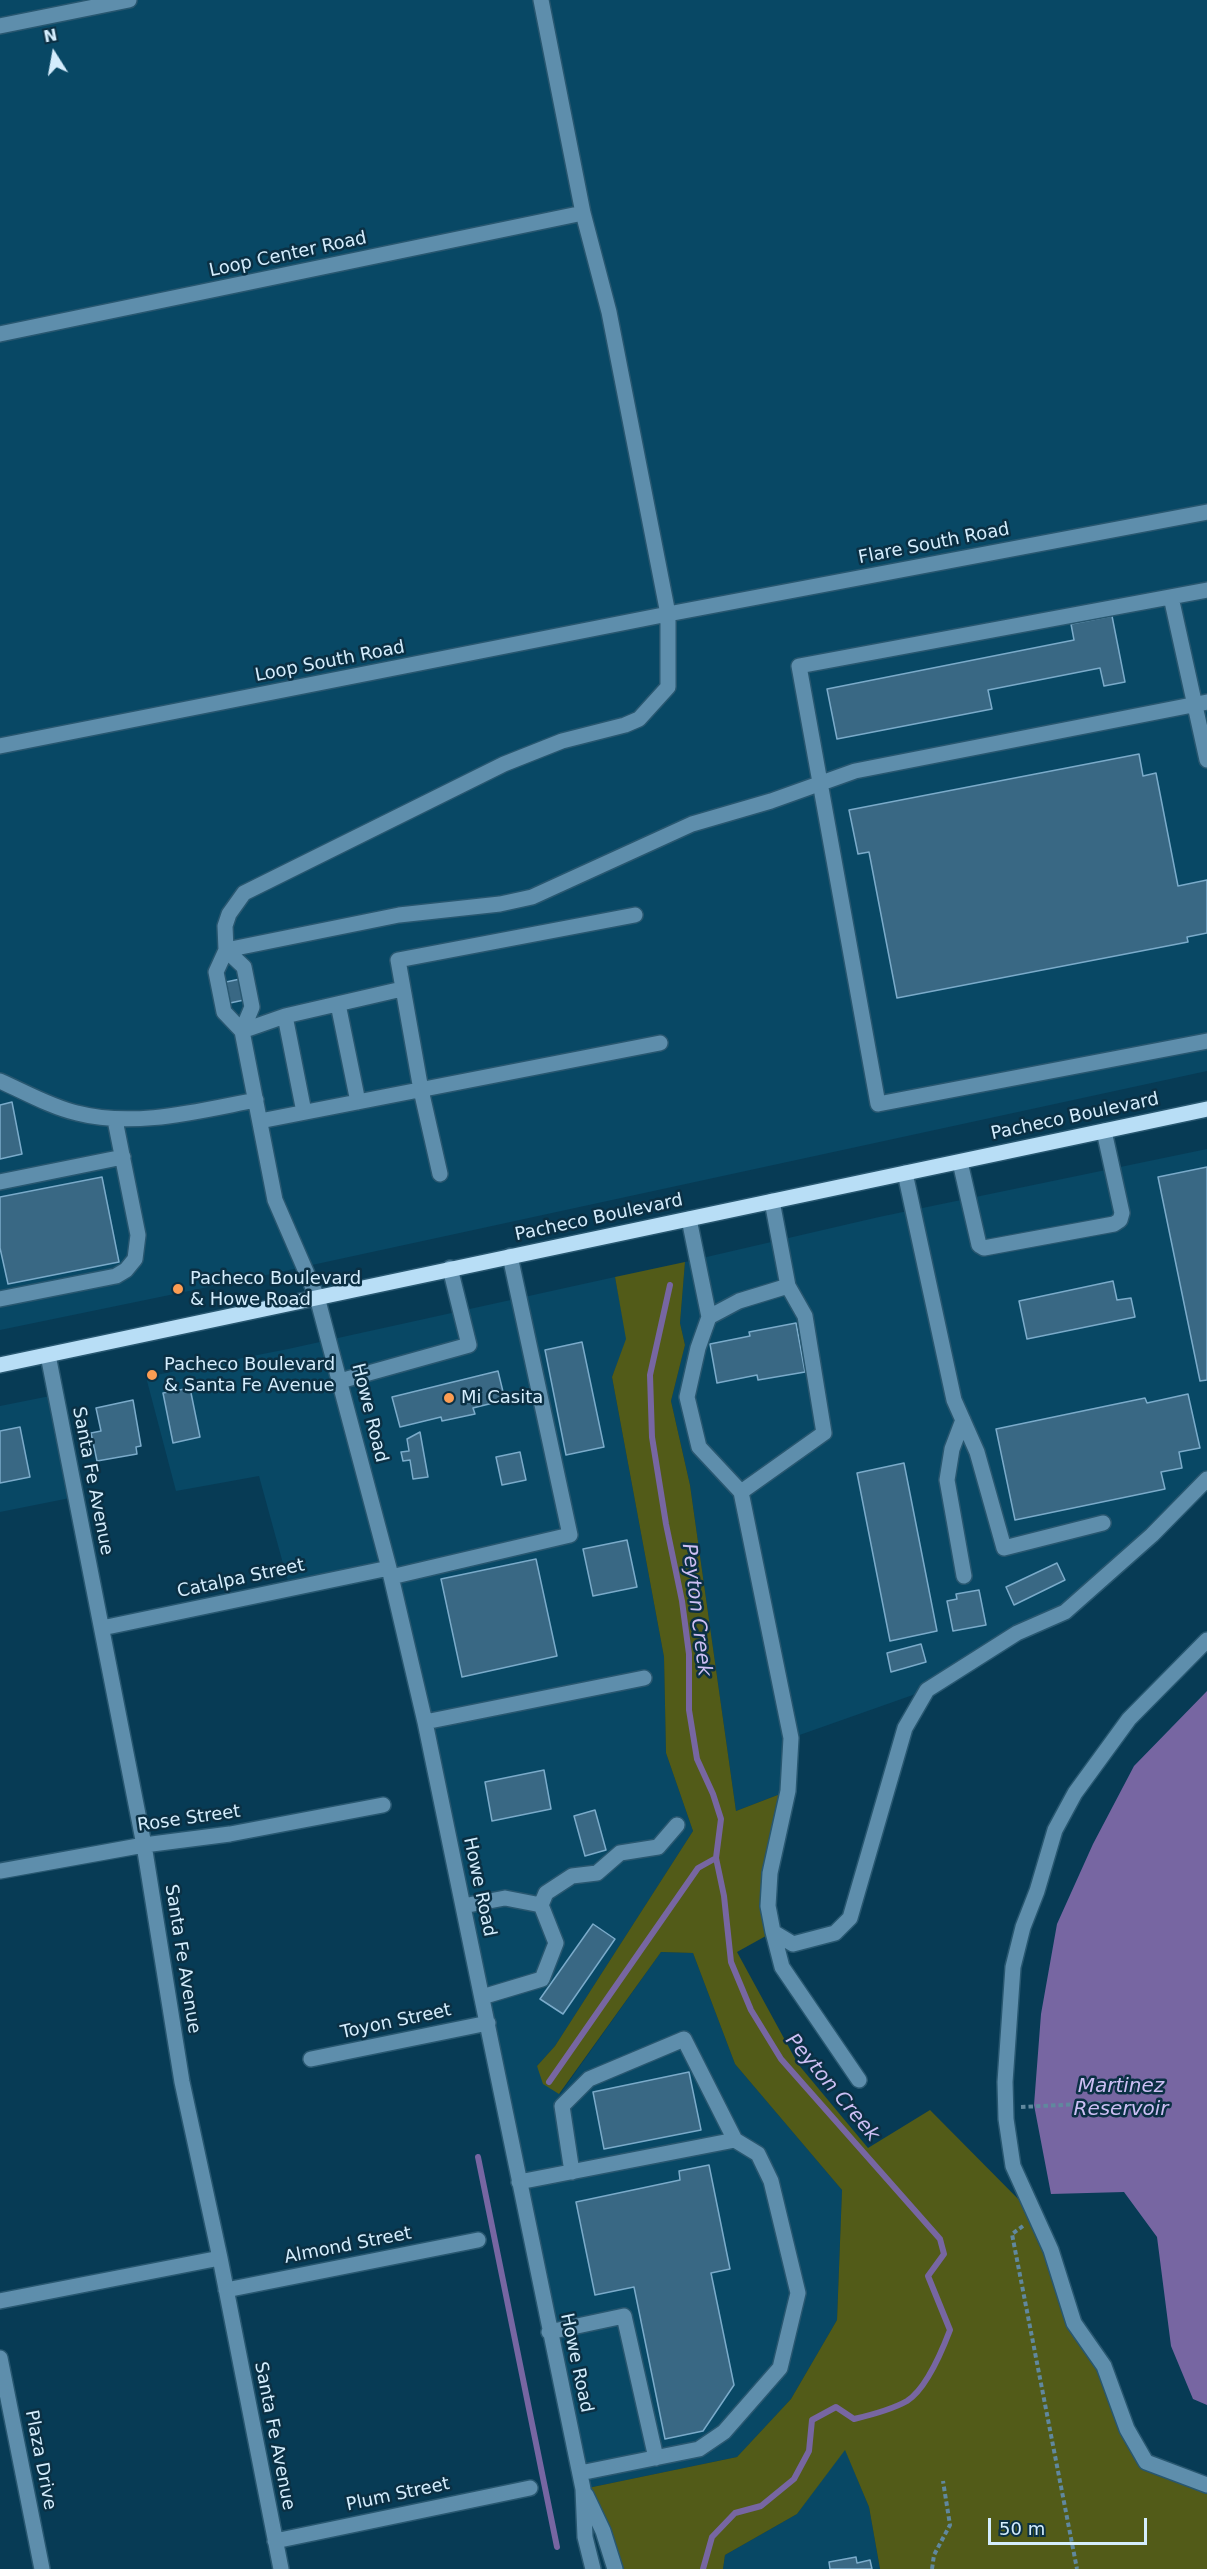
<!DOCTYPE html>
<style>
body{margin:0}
#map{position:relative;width:1207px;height:2569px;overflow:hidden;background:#073b55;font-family:"DejaVu Sans",sans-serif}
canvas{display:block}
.north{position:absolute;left:24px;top:24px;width:60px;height:60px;-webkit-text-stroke:4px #0b3044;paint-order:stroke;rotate:349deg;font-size:16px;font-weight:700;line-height:24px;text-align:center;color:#d4edfd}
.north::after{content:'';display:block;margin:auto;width:21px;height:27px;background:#d4edfd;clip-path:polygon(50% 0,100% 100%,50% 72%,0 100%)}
.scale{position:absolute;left:988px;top:2518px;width:159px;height:27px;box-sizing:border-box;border:3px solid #d4edfd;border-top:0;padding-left:8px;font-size:18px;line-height:21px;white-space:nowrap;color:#d4edfd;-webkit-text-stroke:4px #0b3044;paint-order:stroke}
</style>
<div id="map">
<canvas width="1207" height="2569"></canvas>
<div class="north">N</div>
<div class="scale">50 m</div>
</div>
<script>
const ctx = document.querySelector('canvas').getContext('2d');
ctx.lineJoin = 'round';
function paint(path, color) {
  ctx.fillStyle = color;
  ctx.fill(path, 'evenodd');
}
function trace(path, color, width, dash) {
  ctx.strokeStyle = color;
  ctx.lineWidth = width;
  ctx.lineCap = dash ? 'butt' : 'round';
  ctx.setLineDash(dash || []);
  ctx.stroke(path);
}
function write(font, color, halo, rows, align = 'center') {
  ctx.font = font + ' "DejaVu Sans",sans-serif';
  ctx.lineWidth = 5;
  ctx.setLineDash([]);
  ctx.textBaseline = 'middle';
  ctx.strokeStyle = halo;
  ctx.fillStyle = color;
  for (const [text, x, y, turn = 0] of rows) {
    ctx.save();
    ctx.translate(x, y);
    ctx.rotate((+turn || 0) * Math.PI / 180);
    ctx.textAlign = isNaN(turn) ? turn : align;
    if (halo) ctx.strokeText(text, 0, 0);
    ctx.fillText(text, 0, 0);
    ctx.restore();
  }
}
const built = new Path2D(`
 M0,0H1207V1071L252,1278L0,1330Z
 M1207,1149V1479L1065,1612L927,1690L791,1738L788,1791L736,1811L690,1485L671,1401L685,1345L680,1323L685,1262L879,1217Z
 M615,1277L627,1339L612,1377L664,1657L666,1753L693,1831L555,2046L537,2066L560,2094L661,1952L693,1953L735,2064L842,2190L837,2320L791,2399L737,2457L583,2489L389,1569L290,1589L259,1476L176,1491L146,1377L288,1349Z
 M55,1395L75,1497L0,1512V1406Z
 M845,2449L869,2507L880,2569H723L725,2555L797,2514Z`);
const green = new Path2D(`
 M685,1262L680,1323L685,1345L671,1401L690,1485L736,1811L788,1791L770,1873L773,1932L737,1952L798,2064L868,2148L930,2110L1036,2217L1074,2323L1146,2461L1207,2485V2569H880L869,2507L845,2450L797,2514L725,2555L723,2569H615L583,2489L737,2457L791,2399L837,2320L842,2190L735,2064L693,1953L661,1952L559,2094L543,2084L537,2066L555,2046L693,1831L666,1753L664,1657L612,1377L626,1339L615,1277Z`);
const water = new Path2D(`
 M1207,1691V2405L1193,2399L1171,2346L1157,2237L1124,2192L1051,2194L1034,2105L1041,2014L1057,1924L1093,1844L1134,1766Z`);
const stream = new Path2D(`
 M670,1285L650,1375L652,1437L666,1524L682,1601L689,1654V1710L697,1759L713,1794L721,1819L716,1858L724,1896L731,1962L751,2010L781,2059L940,2239L944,2254L928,2276L950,2330C942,2351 926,2389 907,2401C891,2410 871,2415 854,2419L836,2407L812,2420L809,2451L794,2479L761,2506L735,2513L712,2537L703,2569
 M549,2082L698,1868L716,1858
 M478,2157L557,2547`);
const building = new Path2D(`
 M1112,616L1125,682L1104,686L1100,668L988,690L992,709L837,739L827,689L1074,640L1071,624Z
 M1139,754L1143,776L1156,773L1178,886L1207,880V933L1187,937L1188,942L897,998L869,852L858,854L849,810Z
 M240,979L244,1000L230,1003L226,982Z
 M12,1102L22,1154L0,1159V1105Z
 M1207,1167V1380L1200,1381L1158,1177Z
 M102,1177L119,1262L8,1284L0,1248V1197Z
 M1113,1281L1117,1300L1131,1298L1135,1317L1027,1339L1019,1301Z
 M796,1323L805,1372L758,1380L757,1375L717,1383L710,1344L750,1336L749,1332Z
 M582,1342L604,1447L566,1455L545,1350Z
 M498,1371L505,1400L473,1408L475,1414L442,1421L441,1417L400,1427L392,1397Z
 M190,1388L200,1437L173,1443L163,1393Z
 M1188,1394L1200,1448L1179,1452L1182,1468L1161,1472L1165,1489L1015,1520L996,1429L1145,1398L1147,1403Z
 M133,1400L141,1446L136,1447L137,1454L97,1461L91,1433L101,1431L96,1408Z
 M20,1427L30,1477L0,1483V1431Z
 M420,1432L428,1477L413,1479L410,1460L403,1461L401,1452L409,1451L407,1439Z
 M520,1452L526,1480L502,1485L496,1457Z
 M904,1463L937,1631L890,1641L857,1473Z
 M627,1540L637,1587L593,1596L583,1549Z
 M536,1559L557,1656L462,1677L441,1579Z
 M1057,1563L1065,1580L1014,1605L1006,1587Z
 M979,1590L986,1625L953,1631L947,1601L957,1599L956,1594Z
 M921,1644L926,1662L891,1672L887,1653Z
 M544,1770L551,1809L492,1821L485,1782Z
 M595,1810L606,1850L585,1856L574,1816Z
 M593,1924L615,1939L563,2014L540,1999Z
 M689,2072L701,2130L604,2149L593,2092Z
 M709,2165L730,2269L711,2273L734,2385L703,2431L665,2439L634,2287L595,2295L576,2202L680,2180L679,2171Z
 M856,2557L857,2563L870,2560L872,2569H830L829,2562Z`);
const path = new Path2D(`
 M1021,2107L1101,2103
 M1023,2226L1012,2234L1077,2569
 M932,2569L934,2555L950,2525L943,2481`);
const minor = new Path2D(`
 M541,0L583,213L609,312L668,614V687L639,719L625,725L562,741L504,764L244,893L229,914L225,926L226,950L216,972L224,1012L242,1031L275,1200L317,1297L389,1568L425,1722L583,2489L585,2537L593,2569
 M0,26L129,0
 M0,334L583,213
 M1207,590L799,666L878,1104L1207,1041
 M1171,597L1207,760
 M0,746L668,614L1207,512
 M226,950L399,915L500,904L532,897L692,824L771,801L855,771L1207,702
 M226,950L244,967L252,1007L242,1031
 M338,1004L358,1102
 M285,1016L304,1112
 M242,1031L285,1016L402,989
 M0,1081C25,1092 51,1107 77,1113C135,1128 198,1111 256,1100
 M260,1121L660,1043
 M960,1162L979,1245L984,1248L1114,1224L1120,1220L1122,1213L1104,1131
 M905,1173L954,1400L977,1452L1004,1548L1103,1523
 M440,1174L421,1090L398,960L635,915
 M0,1182L123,1157
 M689,1219L709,1317L698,1348L687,1397L699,1447L741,1492L791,1738L788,1791L770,1873L768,1906L773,1932L793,1944L835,1933L850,1918L905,1728L927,1690L1017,1633L1065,1612L1152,1535L1207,1479
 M0,1299L116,1276L126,1270L135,1259L138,1235L115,1120
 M709,1317L739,1301L788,1286
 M48,1355L144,1845L182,2082L220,2258L281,2569
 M340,1381L469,1345L450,1268
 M963,1420L952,1449L947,1480L964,1576
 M741,1492L824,1433L805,1316L788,1286L772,1201
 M391,1577L570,1535L510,1256
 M102,1628L389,1568
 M1207,1640L1129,1719L1075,1793L1055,1830L1037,1891L1023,1927L1013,1967L1005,2082L1006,2119L1013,2166L1051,2250L1074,2323L1104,2366L1127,2429L1146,2462L1207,2485
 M425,1722L644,1678
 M0,1871L144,1845L230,1834L383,1805
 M541,1905L546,1893L572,1876L597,1873L620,1853L658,1847L677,1825
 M463,1906L505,1898L541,1905L556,1943L542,1979L482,1997
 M773,1932L782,1967L859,2080
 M311,2059L488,2023
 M572,2172L562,2106L589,2079L684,2039L735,2140
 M519,2182L735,2140L758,2154L771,2181L798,2293L780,2368L724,2432L699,2449L580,2473
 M226,2290L478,2240
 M0,2301L220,2258
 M549,2332L624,2316L656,2458
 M0,2358L42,2569
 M586,2495L603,2531L615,2569
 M275,2541L530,2488`);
const major = new Path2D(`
 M0,1365L1207,1109`);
const markers = [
 [178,1289,6,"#fc9d53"],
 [152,1375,6,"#fc9d53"],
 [449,1398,6,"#fc9d53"]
];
const streetNames = [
 ["Loop Center Road",288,255,-12],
 ["Flare South Road",934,544,-11],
 ["Loop South Road",330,662,-11],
 ["Pacheco Boulevard",1075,1117,-12],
 ["Pacheco Boulevard",599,1218,-12],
 ["Howe Road",369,1413,76],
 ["Santa Fe Avenue",92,1481,79],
 ["Catalpa Street",241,1579,-12],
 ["Rose Street",189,1819,-8],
 ["Howe Road",479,1887,78],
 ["Santa Fe Avenue",182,1959,81],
 ["Toyon Street",396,2022,-12],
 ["Almond Street",348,2246,-11],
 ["Howe Road",576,2363,78],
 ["Santa Fe Avenue",274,2436,79],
 ["Plaza Drive",40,2460,79],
 ["Plum Street",398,2495,-12]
];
const poiNames = [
 ["Pacheco Boulevard",190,1279],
 ["& Howe Road",190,1300],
 ["Pacheco Boulevard",164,1365],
 ["& Santa Fe Avenue",164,1386],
 ["Mi Casita",461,1398]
];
const waterNames = [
 ["Peyton Creek",696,1610,83],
 ["Martinez",1121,2087],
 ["Reservoir",1121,2110],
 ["Peyton Creek",832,2088,50]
];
paint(built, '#084865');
paint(green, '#525b18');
paint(water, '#7766a2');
trace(stream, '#7766a2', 6);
paint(building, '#396884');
trace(building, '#7babca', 1.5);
trace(minor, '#285770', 18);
trace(major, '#285770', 18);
trace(path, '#60889e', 4, [4.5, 3]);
trace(minor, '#5e8eac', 15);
trace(major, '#b8def6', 15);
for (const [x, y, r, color] of markers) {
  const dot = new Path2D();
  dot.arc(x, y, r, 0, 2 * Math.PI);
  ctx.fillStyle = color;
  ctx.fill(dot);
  trace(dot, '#0b3044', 2);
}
write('18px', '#d4edfd', '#0b3044', streetNames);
write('18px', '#d4edfd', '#0b3044', poiNames, 'left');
write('italic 20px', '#cdbff4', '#0b3044', waterNames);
</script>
